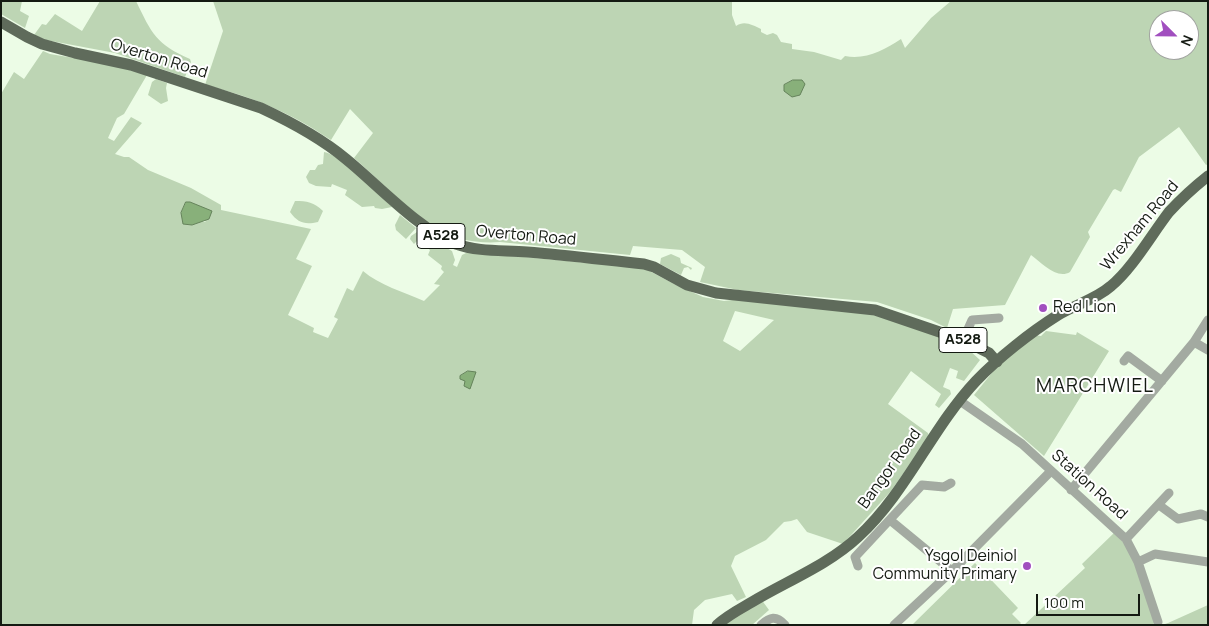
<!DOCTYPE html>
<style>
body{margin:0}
#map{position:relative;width:1209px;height:626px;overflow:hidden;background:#ecfce6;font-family:Manrope,sans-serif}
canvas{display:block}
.frame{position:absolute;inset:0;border:2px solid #141a12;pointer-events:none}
.north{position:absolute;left:1149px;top:10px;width:50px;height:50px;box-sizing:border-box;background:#fff;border:1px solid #a1a3a0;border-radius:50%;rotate:113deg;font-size:14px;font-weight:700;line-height:20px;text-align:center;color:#141a12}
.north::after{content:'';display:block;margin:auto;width:18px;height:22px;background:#a14fbf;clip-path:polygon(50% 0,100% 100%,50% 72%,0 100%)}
.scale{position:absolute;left:1036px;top:594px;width:104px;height:22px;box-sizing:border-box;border:2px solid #141a12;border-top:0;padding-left:6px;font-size:15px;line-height:18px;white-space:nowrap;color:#141a12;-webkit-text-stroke:4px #fff;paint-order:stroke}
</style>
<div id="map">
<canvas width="1209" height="626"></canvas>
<div class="frame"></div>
<div class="north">N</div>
<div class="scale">100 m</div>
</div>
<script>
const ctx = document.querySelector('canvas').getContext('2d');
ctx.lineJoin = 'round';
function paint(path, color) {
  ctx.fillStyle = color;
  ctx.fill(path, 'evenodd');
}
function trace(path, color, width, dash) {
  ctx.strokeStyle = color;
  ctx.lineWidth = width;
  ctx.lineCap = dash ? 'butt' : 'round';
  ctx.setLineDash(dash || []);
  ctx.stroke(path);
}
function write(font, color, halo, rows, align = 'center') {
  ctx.font = font + ' Manrope,sans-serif';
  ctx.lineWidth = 4;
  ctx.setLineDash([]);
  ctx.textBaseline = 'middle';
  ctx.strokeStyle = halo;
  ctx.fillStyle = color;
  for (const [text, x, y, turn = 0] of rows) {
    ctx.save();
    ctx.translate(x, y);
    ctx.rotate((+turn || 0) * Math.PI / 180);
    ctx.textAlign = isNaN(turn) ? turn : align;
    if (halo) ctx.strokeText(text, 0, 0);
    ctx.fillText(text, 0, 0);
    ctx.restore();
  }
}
const green = new Path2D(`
 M1,1H22L20,11L29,16L25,28L1,14Z
 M100,1H136C152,34 156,44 190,59L191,62L185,77L115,53L46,40L34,35L42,24L46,25L55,14L82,31Z
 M213,1H732V15L736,26C744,20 753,25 761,29V32L767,35L773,33L777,35L781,42L792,44V49L814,52L841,60L845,56C866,60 884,50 901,39L905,48L931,18L951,1H1208V164L1206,165L1179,127L1139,157L1121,192L1115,189L1113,190L1088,232L1090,237L1070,272C1057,280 1042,263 1031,255L1005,305L953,309L947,328L931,320L877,302L738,290L700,282L705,267L682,250L633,246L630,255L500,242C487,243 474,242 461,239C427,231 381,181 354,158L373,133L350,109L331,140C289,112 254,97 205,85L223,31ZM1159,20H1189V50H1159Z
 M43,51L50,54L116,65L147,75L124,114L117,118L108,138L114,141L131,117L142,123L115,154L124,157H129L148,170L191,188L221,205V210L311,229L296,259L312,266L288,315L314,328L313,332L328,338L338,319L334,317L347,288L353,291L363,271C379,285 404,292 424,301L440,285L434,284L444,272L441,269L442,266L428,255L430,250L418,240L414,244L410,239L411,236L420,230L423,231L431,239L452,251L455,260L453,265L457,267L462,255L468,252L644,268L674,284L703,297L724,301L740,299L864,312L958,340L980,360L964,381L956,378L958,371L950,368L943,387L950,390L951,394L939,408L935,405L941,394L911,371L888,404L928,433L929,437L891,491L843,544L807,532L797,519L791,521L784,522L766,540L735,556L731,566L746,597L737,601L732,594L705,600L694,610L692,625H1V94L14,72L24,79ZM186,202L206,222L199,221L192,225ZM735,311L774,320L740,351L723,341Z
 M156,79L167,83L166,88L168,101L161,104L148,95L152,82Z
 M324,152C340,154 378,194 392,207L382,209L375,208L374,206L362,207L345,195L347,190L332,184L331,187L316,186L309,183L306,177L310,170H315L318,165L323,164Z
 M295,201C307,201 314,202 323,211L318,222C305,225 298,223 290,212Z
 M400,215L416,228L406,239L396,230L395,225Z
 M671,254L680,258L681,263L692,268L691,270L688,267L684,268L681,275L660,264L661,258Z
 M1046,331L1076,335L1077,332L1109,351L1044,456L974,395L995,369L1034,335L1041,336Z
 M1115,532L1130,551L1157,621L1152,625H1024L1085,568L1082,564Z
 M975,563L1018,608L1012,614L1021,623L1019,625H912Z
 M761,599L769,610L752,625H722Z
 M1208,605V625H1162L1168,623Z`);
const water = new Path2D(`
 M793,80H802L805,84L800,95L792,97L784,91V85Z
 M186,202H190L212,211L209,219L192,225L183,224L181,213Z
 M468,371L476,372L470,389L464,386L465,381L460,379V376Z`);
const minor = new Path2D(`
 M963,340L972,320L999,318
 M1194,342L1208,350
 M1124,361L1128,356L1162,381
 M960,401L1022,444L1126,539L1138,562L1158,622
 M1071,490L1194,342L1208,320
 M1159,505L1178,519L1201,514L1208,517
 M890,520L952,571
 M1126,539L1169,493
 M1138,562L1155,554L1208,562
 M858,566L855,557L922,485L944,487L951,483
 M761,625C770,617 776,615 785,625
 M894,625L952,571L1051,471`);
const major = new Path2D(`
 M1,22L27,37L42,44L75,53L131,65L261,108C291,122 321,138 346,159C377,184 419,230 456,244C478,252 504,250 527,252C566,255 605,260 644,264L654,267L687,285L716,293L875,310L963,340L989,353L997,362
 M717,625C728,615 740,609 752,602C787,581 828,565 858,537C907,492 931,429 976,381C998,358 1031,332 1058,315C1076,304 1095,300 1111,286C1132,269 1152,234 1169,212C1181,199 1194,187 1208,176`);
const markers = [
 [1043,308,5,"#a14fbf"],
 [1027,566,5,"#a14fbf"]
];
const shields = [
 [441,236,48],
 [963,340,48]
];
const shieldNames = [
 ["A528",441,236],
 ["A528",963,340]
];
const streetNames = [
 ["Overton Road",159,59,17],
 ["Wrexham Road",1140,226,-50],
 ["Overton Road",526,236,5],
 ["Bangor Road",890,469,-54],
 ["Station Road",1089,485,42]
];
const poiNames = [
 ["Red Lion",1053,308],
 ["Ysgol Deiniol",1017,557,"right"],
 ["Community Primary",1017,575,"right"]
];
const quarterNames = [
 ["MARCHWIEL",1095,387]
];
paint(green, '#bdd5b4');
paint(water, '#88b07a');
trace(water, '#65835b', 1);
trace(minor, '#a3aaa1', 9);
trace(major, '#5f6b5b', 11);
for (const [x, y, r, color] of markers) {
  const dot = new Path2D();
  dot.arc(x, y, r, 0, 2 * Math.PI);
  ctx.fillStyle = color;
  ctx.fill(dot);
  trace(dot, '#fff', 2);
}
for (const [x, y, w] of shields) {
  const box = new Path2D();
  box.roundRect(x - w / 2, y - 12.5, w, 25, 4);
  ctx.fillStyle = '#fff';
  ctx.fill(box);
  trace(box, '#141a12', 1);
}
write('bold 15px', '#141a12', null, shieldNames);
write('16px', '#141a12', '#fff', streetNames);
write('16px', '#141a12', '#fff', poiNames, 'left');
ctx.letterSpacing = '1px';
write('19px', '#141a12', '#fff', quarterNames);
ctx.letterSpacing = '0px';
</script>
